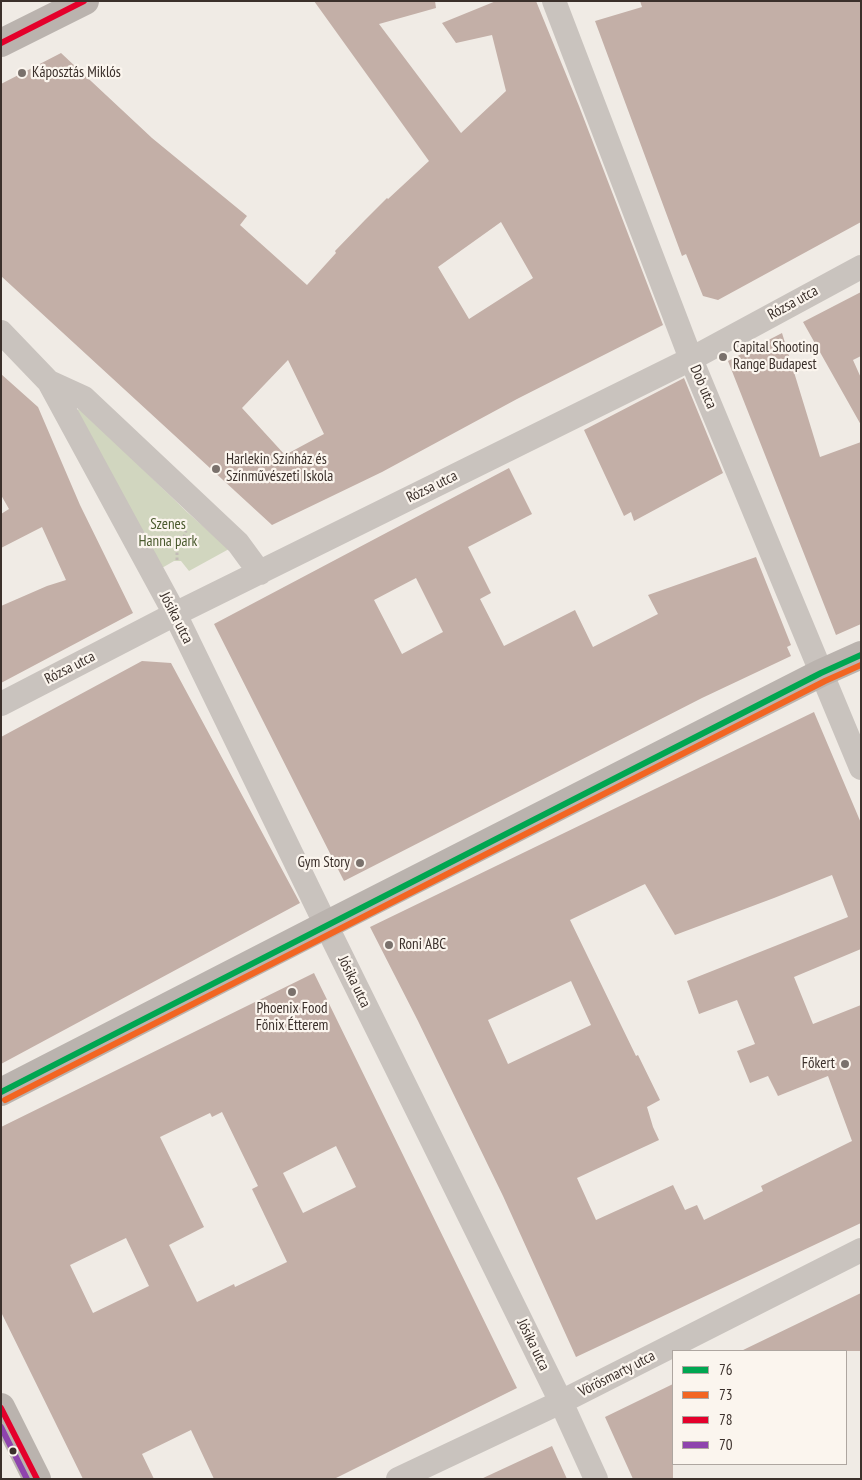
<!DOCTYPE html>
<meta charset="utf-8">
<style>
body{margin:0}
#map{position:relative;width:862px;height:1480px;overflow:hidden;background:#f0ebe5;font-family:"PT Sans Narrow",sans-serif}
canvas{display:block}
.frame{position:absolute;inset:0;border:2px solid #3b302b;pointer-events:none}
.legend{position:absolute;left:672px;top:1350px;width:175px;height:115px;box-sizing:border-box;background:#fbf5ee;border:1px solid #aea6a0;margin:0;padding:6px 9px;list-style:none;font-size:15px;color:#3b302b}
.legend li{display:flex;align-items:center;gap:10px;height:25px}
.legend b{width:25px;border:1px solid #aea6a0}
</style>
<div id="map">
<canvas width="862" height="1480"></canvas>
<div class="frame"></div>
<ul class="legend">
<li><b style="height:6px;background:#00a651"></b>76</li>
<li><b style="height:6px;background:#f26522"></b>73</li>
<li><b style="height:6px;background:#e4002b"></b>78</li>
<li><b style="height:6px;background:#8e44ad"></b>70</li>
</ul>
</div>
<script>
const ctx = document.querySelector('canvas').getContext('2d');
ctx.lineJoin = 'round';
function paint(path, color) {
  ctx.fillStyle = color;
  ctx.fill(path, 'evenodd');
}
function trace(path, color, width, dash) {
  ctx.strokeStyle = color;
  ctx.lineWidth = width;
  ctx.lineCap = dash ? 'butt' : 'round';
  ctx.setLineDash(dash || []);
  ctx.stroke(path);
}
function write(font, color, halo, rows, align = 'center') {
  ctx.font = font + ' "PT Sans Narrow",sans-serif';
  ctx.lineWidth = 4.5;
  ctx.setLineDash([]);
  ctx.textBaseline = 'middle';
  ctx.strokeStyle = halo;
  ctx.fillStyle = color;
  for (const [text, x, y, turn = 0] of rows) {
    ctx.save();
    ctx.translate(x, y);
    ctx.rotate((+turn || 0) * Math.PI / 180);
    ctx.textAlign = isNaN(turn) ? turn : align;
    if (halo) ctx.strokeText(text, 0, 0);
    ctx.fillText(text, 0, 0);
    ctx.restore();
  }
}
const green = new Path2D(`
 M80,408L187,512L229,549L189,571L181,561H174L155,572L70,417Z`);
const building = new Path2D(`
 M314,1H435L436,8L379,24L461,133L506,91L492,35L456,43L442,23L496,1H536L579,106L663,325L517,399L382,472L272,525L1,276V84L61,53L152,138L247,216L240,225L307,285L336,253L335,251L365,220L387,198L388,199L429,161ZM501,222L533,278L469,319L438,267ZM288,360L324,434L285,455L242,408Z
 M640,1H861V222L718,300L703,296L686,254L682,256L595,21L642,7Z
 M861,292V356L853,360L861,378V425L803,322Z
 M782,333L820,457L861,442V624L836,635L728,361Z
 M1,374L38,407L80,505L133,613L1,683V606L47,586L66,580L42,527L1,548V514L9,509L1,495Z
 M684,378L723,473L634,521L631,512L624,516L584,430Z
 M509,468L532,514L468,547L491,593L480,599L504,646L575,610L593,647L658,614L648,595L756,557L791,645L787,647L791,656L702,698L344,881L214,624ZM416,578L443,632L402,654L374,600Z
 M142,661L171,663L300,903L1,1064V737Z
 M814,712L861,823V949L794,977L813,1024L861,1005V1223L576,1357L503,1196L418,1021L370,927ZM832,875L848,917L687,981L699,1014L737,1000L755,1044L737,1051L750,1083L768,1076L778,1096L828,1076L852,1141L761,1186L763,1191L704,1220L697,1205L685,1210L673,1185L596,1220L577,1178L659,1140L653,1127L647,1107L660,1100L638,1055L636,1056L570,920L645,884L675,935L774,898ZM571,981L591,1025L508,1064L488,1020Z
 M314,973L517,1388L334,1479H214L191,1430L142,1454L154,1479H83L1,1312V1127ZM222,1112L258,1186L252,1189L287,1262L235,1287L234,1284L197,1302L169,1245L204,1227L160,1137L210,1113L212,1117ZM336,1146L356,1187L303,1213L283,1173ZM126,1238L149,1286L93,1313L70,1265Z
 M861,1293V1351H741Z
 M673,1384V1479H633L605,1417Z
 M552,1446L567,1479H481Z`);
const path = new Path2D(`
 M177,560V549L182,543L186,531`);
const street = new Path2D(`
 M554,1L691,359L861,768
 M1,332L49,382L175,614L326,925L561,1402L596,1479
 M49,382L84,398L238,543L260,573
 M1,704L175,614L691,359L861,267
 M398,1479L561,1402L861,1250`);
const secondary = new Path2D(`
 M1,43L85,1
 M1,1092L326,925L821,673L861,655
 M1,1407L37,1479`);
const bus1 = new Path2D(`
 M1,1092L821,673L861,655`);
const bus2 = new Path2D(`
 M5,1100L825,681L861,665`);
const bus3 = new Path2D(`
 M1,43L84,1
 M1,1408L37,1479`);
const bus4 = new Path2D(`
 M1,1427L27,1479`);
const markers = [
 [22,73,5,"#7a716c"],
 [723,357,5,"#7a716c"],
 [216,469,5,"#7a716c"],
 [360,863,5,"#7a716c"],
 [389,945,5,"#7a716c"],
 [292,992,5,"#7a716c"],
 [845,1064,5,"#7a716c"],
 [13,1451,4.5,"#3b302b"]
];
const poiNames = [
 ["Káposztás Miklós",32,73],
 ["Capital Shooting",733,348],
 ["Range Budapest",733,365],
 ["Harlekin Színház és",226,460],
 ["Színművészeti Iskola",226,477],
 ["Gym Story",350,863,"right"],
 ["Roni ABC",399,945],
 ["Phoenix Food",292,1009,"center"],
 ["Főnix Étterem",292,1026,"center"],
 ["Főkert",835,1064,"right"]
];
const streetNames = [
 ["Rózsa utca",793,303,-29],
 ["Dob utca",703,387,67],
 ["Rózsa utca",432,487,-26],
 ["Jósika utca",176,618,63],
 ["Rózsa utca",70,668,-27],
 ["Jósika utca",354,982,64],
 ["Jósika utca",533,1345,64],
 ["Vörösmarty utca",617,1374,-27]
];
const parkNames = [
 ["Szenes",168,525],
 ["Hanna park",168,542]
];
paint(green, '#d1d6bf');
paint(building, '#c3afa7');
trace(path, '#c2bbb6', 3, [2.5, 2.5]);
trace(street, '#c9c3be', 24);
trace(secondary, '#bab3ae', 28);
trace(bus1, '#00a651', 6);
trace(bus2, '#f26522', 6);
trace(bus3, '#e4002b', 6);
trace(bus4, '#8e44ad', 6);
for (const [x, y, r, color] of markers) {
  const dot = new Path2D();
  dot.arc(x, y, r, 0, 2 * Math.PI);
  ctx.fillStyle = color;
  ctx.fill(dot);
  trace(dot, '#fbf5ee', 2);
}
write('15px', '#3b302b', '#fbf5ee', poiNames, 'left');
write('15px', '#3b302b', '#fbf5ee', streetNames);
write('15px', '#4a5a2e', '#fbf5ee', parkNames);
</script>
